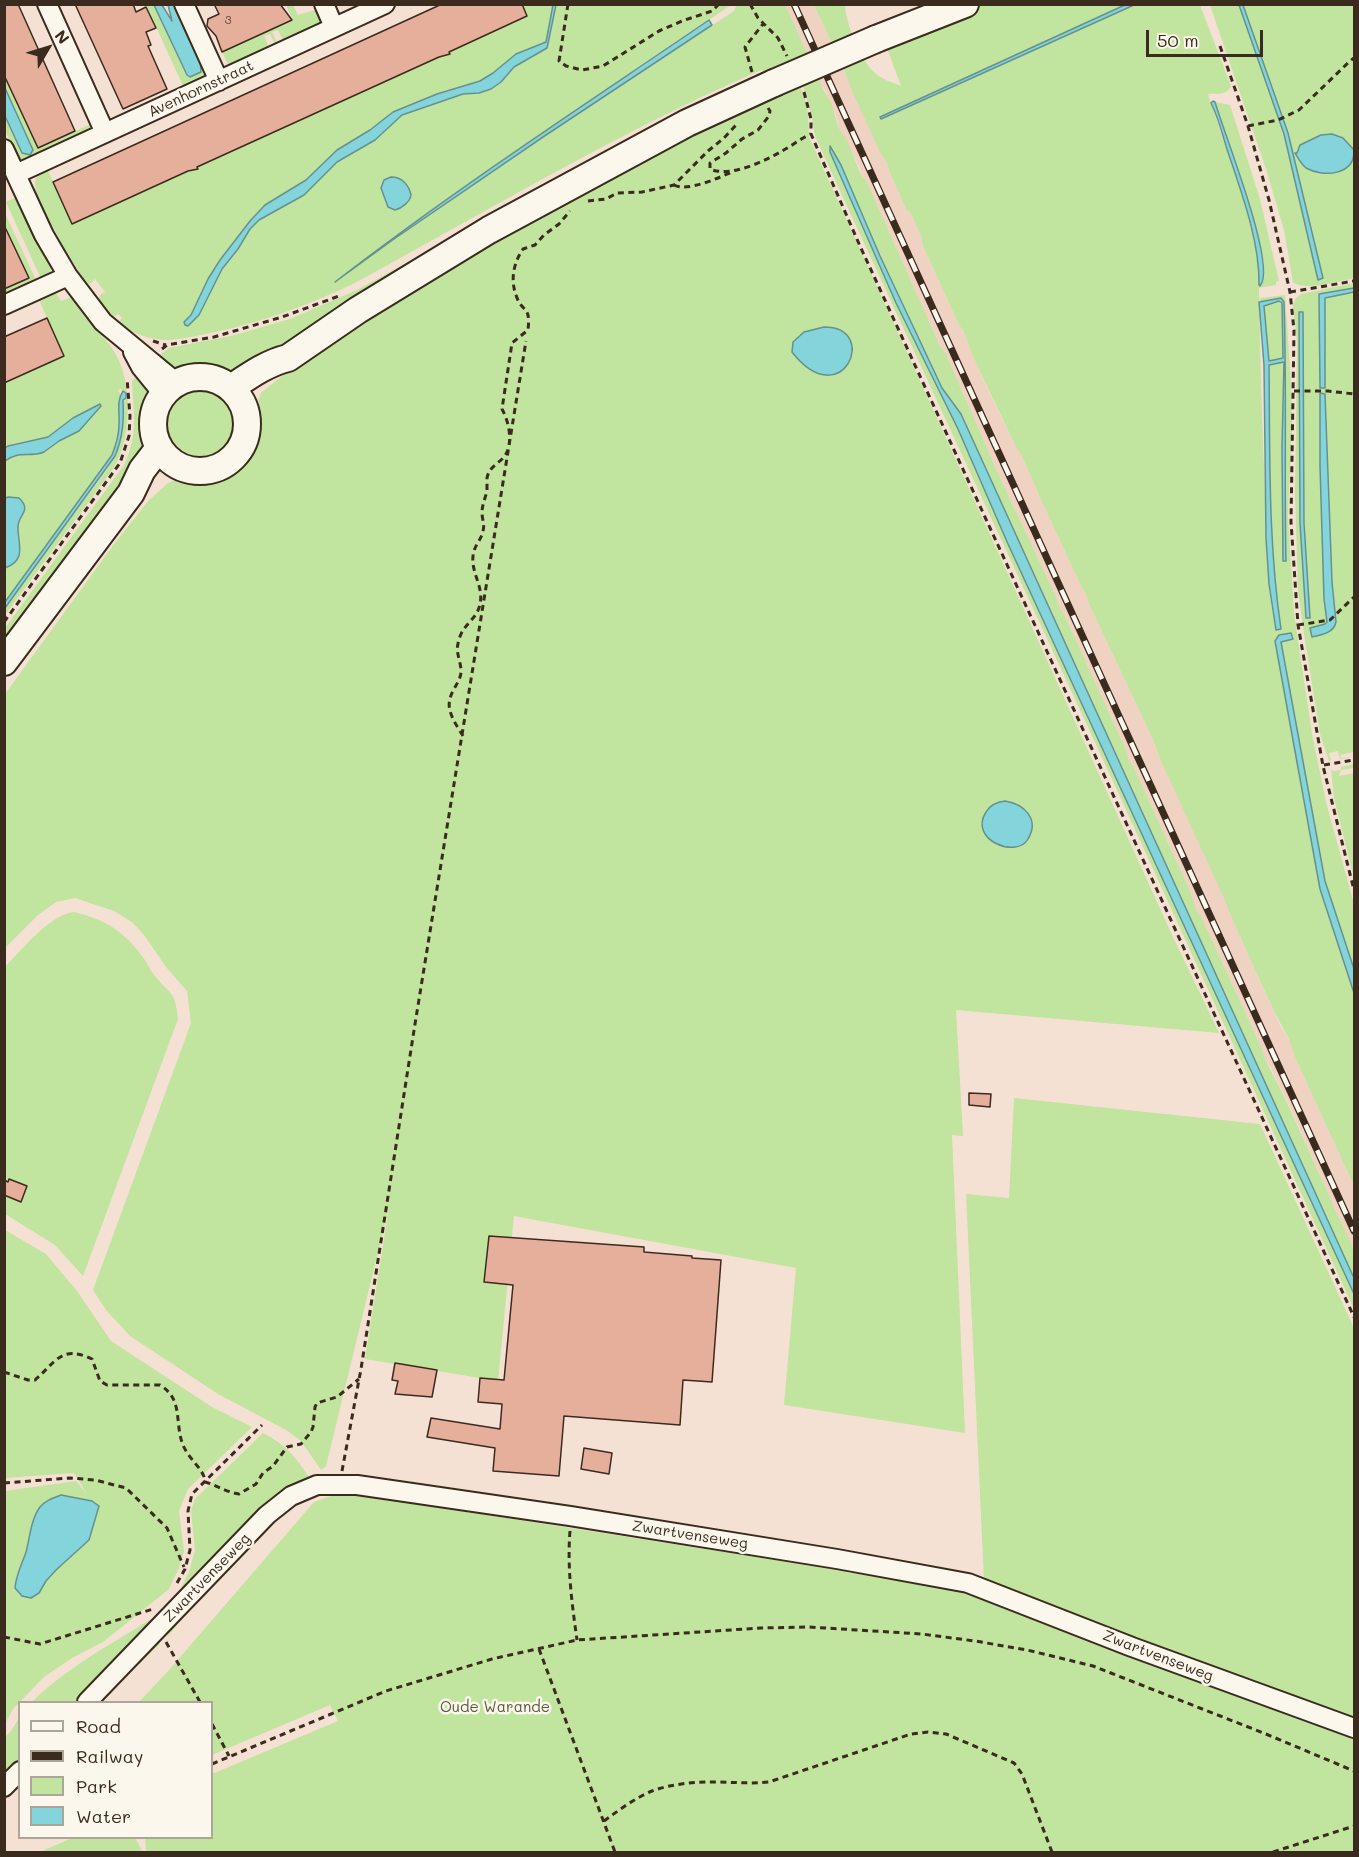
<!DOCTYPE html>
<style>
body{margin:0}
#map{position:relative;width:1359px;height:1857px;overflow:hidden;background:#f5e1d4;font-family:Mali,sans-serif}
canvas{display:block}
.frame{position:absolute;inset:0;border:6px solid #3b2a1e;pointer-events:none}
.legend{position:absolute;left:18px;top:1701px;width:195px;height:138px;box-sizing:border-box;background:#fbf7ec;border:2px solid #aea59a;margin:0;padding:8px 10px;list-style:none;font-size:18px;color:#3b2a1e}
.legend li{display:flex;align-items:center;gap:12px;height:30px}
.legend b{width:30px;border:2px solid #aea59a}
.north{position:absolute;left:18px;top:18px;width:60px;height:60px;-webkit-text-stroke:4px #fbf7ec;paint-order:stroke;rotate:52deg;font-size:16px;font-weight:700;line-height:24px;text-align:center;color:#3b2a1e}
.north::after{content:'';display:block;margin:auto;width:21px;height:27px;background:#3b2a1e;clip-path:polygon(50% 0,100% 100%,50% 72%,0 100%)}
.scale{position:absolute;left:1146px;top:30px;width:117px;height:27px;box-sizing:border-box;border:3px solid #3b2a1e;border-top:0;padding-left:8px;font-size:18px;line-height:21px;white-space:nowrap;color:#3b2a1e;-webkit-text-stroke:4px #fbf7ec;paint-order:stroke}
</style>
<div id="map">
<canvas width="1359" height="1857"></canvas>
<div class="frame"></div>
<ul class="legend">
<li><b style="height:8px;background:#fbf7ec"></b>Road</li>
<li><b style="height:8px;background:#3b2a1e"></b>Railway</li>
<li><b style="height:16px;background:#c1e49e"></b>Park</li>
<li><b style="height:16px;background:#83d5db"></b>Water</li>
</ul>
<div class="north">N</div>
<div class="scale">50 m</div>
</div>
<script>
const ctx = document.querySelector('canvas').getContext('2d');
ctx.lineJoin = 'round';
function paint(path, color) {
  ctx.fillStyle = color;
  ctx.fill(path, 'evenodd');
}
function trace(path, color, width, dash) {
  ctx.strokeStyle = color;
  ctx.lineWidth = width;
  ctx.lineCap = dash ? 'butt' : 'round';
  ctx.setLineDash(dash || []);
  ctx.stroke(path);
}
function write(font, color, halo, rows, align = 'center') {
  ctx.font = font + ' Mali,sans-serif';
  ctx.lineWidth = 5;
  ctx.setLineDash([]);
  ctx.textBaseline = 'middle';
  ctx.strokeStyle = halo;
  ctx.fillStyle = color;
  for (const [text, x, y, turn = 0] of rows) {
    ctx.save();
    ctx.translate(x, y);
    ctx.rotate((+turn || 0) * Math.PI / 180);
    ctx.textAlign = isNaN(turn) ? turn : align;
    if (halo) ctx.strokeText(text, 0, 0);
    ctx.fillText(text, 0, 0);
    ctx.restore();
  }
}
const built = new Path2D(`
 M785,5H814L880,151L887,163L890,173L907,211L910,212L921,236L923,246L959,325L966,335L974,359L988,390L1016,447L1022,456L1041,500L1082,588L1086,594L1089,604L1154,742L1157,752L1225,898L1227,907L1263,988L1281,1027L1293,1047L1294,1055L1354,1186V1251L1337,1214L1332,1207L1329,1195L1287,1101L1271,1068L1265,1059L1262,1049L1201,916L1196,910L1191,893L1134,768L1128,759L1126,750L1064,614L1058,605L1057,599L996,469L946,354L940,346L866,180L861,175L860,168L838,127L837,119L825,90L822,87Z`);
const green = new Path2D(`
 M764,4L767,7V5H785L789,13L822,87L832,105L838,127L847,140L861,175L866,180L940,346L946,354L996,469L1057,599L1058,605L1064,614L1126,750L1128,759L1134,768L1191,893L1196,909L1201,916L1262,1049C1265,1062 1276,1079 1282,1092C1298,1126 1313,1161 1329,1195C1335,1214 1347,1230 1353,1249C1356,1257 1354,1269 1354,1278L961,414L942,388L880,256L832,148H829L896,303L958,429L1008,544L1354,1294V1309L1111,777L852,217L815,136L812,118L803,85L797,87L786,65L234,375L210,370H177L157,357L169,348L231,336L290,319L357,290L574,170L769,73L761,70C620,131 488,211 353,284C308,305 263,322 215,332C200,335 185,339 169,340C151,340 132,334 119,322L122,318L118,314L114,317L99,302L100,295L105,292L95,279L90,284L87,283C66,254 49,222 34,189L36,188C32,178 40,174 48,171L73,224L222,156L223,157V155L247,144L248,146V144L323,110L324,111L323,109L423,64L424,65V63L525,18L527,16L522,5H553L546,42L516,54L493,73L480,81L437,94L393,112L370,130L337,150L306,180L265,205L250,221L220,260L208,279L189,319L188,326L199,315L222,269L238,250L250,229L259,220L304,195L337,162L375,140L402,115L463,94L479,93L491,89L501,82L514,67L547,48L556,5ZM731,5L736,6L734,11L543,137L394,239L344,275L393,237L541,134Z
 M146,5H154L186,75L200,59L175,5H178L206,70L202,79L184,88Z
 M286,5H293L298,15L315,10V5H317L323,23L284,43L278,30L272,32L278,45L276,46L270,34L264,36L270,49L229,66L222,52L293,20Z
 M814,5H845C846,24 860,60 875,73C883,80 892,82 901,86L887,48L950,17L983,5H1127L881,117L882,119L1134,5H1200L1231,86C1226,96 1218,93 1208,94C1221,134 1236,173 1247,213C1253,237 1260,261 1259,286L1264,280V262L1253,216L1238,167L1215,102L1230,105L1260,199L1279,281L1276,282V285L1259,288C1260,356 1262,425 1265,493C1266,539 1266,586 1276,630L1280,629C1268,541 1270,453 1269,365L1284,362L1282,446L1283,561H1285L1284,446L1286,362L1284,302L1280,298L1261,302L1260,298L1285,295L1291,382L1292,424L1288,516L1294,613L1312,734L1326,802L1354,904V969L1325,881L1320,858L1281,642L1291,640L1279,635L1291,730L1320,889L1354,993V1186L1294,1055C1291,1039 1280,1024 1273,1009C1257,975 1242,941 1227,907L1224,898L1160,759L1154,742L1089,604L1086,594L1082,588L1041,500L1022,456L1016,447L974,359L964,332L959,325L923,246L921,236L910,212L907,211L890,173L887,163L880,152L852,91L835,47L832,41L831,42Z
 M1210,5H1354V151C1338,123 1319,136 1298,149L1296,155L1301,163L1349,166L1354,157V278C1339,281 1305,292 1293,282L1284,230L1266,169Z
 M5,75L38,148L89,125L92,130L27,159H21L16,156L5,130L4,116L22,153L33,150L5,88Z
 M800,87C808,101 809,121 809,137L1173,937L1219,1033L956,1010L963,1136L952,1135L965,1433L784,1405L796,1268L514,1216L498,1381L365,1359L389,1207L326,1466L321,1470L301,1441L286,1430L218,1394L130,1336L106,1310L93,1290L191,1023L187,991L166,967L144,935L132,922L114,911L75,898L56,902L37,916L5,948V694L114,544L149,500L168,483L187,476L207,480L230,470L245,455L249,448L253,436L255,409L261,393L315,349L494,236L762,98L779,94Z
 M17,197L52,265L50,274L42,281L6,202Z
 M4,211L36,280L5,295V289L28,278L5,225Z
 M1354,283V288L1319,294L1325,388V298L1354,292V752L1340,755L1341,758L1354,757L1340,759L1338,751L1329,753L1331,761H1329L1320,734L1304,634L1298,590L1295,494L1297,342L1293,305L1296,298L1301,294ZM1299,312H1303L1304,478L1306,618L1300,523ZM1321,393L1325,394L1332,582L1336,622V625L1310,628L1325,624L1327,622L1324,599L1320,466Z
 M56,293L61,301L72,297C76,304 80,311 85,317C95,329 107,339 115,353C133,383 132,439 113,469L5,615V608L107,469C122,445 125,419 124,391L120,389L118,391L120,393L119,432L112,455L5,602V568L9,566L20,541L18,524L23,514L8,497L5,499V461C19,451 25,457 40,453C47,451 53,445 59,441C76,430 92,425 99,404L73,418L48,437L12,444L5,448V383L64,356L39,300Z
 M1280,301L1282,303L1283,358L1269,361L1264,306Z
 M139,374L150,391L151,400L148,450L5,647V628L124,465C139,434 133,412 132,381Z
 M167 422a34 34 0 1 1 68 0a34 34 0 1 1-68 0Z
 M1354,764V768L1341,770L1339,776L1354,773V878L1334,798L1331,769L1333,771L1341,770V767Z
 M74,912C105,920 123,930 142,956C147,962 150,970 155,976C171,996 175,990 178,1019L83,1276L55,1245L5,1214L4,968C21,951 50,914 74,912Z
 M1014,1098L1260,1124L1354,1328V1719L1277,1691L984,1580L966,1194L1009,1198Z
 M5,1230L46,1254L77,1291L111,1341L212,1407L252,1427L188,1489L179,1511L184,1551L179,1568L169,1589L103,1642L72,1658L44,1677L13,1709L5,1724V1491L76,1481L87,1494L74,1473L5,1478ZM99,1506L89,1540L56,1570L46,1581L39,1593L16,1578L26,1551L29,1537Z
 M263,1433C286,1445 295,1456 309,1477L287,1490L168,1636L159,1613L176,1598L189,1572L195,1550L191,1511L195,1499Z
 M336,1494H352L846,1571L849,1573L871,1574L929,1583L986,1600L1354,1734V1852H146L145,1838H212V1774L338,1721L330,1705L212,1755V1702H139L169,1670L314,1502Z
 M151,1619L160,1644L99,1702H32C66,1668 110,1645 151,1619Z
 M19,1718V1762L5,1777V1737L11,1731Z
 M72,1838H135L143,1852H40Z`);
const water = new Path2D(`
 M1127,4L1134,5L881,119L880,117Z
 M154,5H162L172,21L168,5H175L200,59L201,72L190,77L187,75Z
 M553,5H556L547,48L514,67L501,82L491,89L479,93L463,94L402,115L375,140L337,162L304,195L259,220L250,229L238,249L222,269L199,315L188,326L185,325L184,322L191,315L208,279L220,260L250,221L265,205L306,180L337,150L370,130L393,112L437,94L480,81L493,73L516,54L546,42Z
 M1239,5H1243L1288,133L1323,278L1318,280L1284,134Z
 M709,20L712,25L543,137L394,239L335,282C455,189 583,106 709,20Z
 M5,88L33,150L30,155L22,153L5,116Z
 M1213,101L1215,102C1223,131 1278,267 1260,286L1259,285C1260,240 1240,189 1226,146C1222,132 1218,117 1211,103Z
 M1332,134L1343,138L1354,150C1355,175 1324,178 1306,168C1301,164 1298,158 1295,153H1297L1300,145L1321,135Z
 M830,146L841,165L880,256L942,388L961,414L1354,1278V1294L1008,544L958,429L896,303L830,152Z
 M391,177C402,177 409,185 411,195C410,202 402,208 395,210L388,207L381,188L384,180Z
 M1354,288V292L1325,298V388H1320L1319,294Z
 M1281,298L1284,302C1287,389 1284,475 1286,561H1283L1282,446L1284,362L1269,365C1270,454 1268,542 1281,629L1276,630L1269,584L1266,538L1264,365L1259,302ZM1279,301L1282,303L1283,358L1269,361L1264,306Z
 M1299,312H1303L1304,523L1310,618H1306L1300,523Z
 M824,327C881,327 842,416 792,352L793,342L804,332Z
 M123,391L126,393V398L123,400C124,420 123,437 115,456L5,608V602L112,455C116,445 119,436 119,425C120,414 116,401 123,391Z
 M1320,393L1325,394L1332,582L1336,622C1334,633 1321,635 1312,637L1310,628L1325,624L1327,622L1324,599L1320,466Z
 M100,404L101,406L79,431L59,441L44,452C29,458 19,450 5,461V448L8,446L48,437L73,418Z
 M8,497L19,498C33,511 17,515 18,528C18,544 27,560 5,568L4,499Z
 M1291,633L1293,639L1281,642L1325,881L1354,969V993L1320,889L1275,641L1279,635Z
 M1005,801C1024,804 1040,819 1028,839C1017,859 968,840 986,812C990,805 996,802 1005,801Z
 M61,1495L92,1501L99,1506L89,1540L56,1570L46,1581L39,1593L31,1598L22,1596L15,1588C16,1575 22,1564 26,1552C30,1537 31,1519 40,1507C46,1500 53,1498 61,1495Z`);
const building = new Path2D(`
 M4,4H18L75,131L38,148L4,75Z
 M75,4H133L136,12L146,7L156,28L146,32L151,45L148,46L167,89L123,109Z
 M214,4H280L292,20L222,52L216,36L207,26L208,19L219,14Z
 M442,4H522L527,16L449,52L450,54L439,57L197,167L198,169L188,171L72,224L53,182Z
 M4,225L29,278L4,289Z
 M47,318L64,356L4,383V337Z
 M969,1093L991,1094L990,1107L969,1105Z
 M9,1179L27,1186L21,1202L4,1195V1180L8,1182Z
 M489,1236L644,1247V1252L692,1256V1258L721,1260L712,1382L683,1380L680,1425L564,1416L559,1476L493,1471L495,1448L427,1437L431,1418L500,1429L502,1404L478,1402L480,1378L504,1380L513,1285L484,1282Z
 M395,1363L437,1370L432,1397L395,1394L398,1381L392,1380Z
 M584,1448L612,1453L609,1474L581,1469Z`);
const path = new Path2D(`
 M568,4L559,61L566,66L582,70L603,66L659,31L682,21L712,11L719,4
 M750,4L758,18L778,38L787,56
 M1220,46L1248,126L1269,200L1290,292L1294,330L1291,522L1298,625L1323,766L1354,890
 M752,72L745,47L763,24
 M804,92L811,119V134L860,246L1354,1317
 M768,108L770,111L769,116L758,130L742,139L726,153L710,163V169C730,178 765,161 782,151C792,146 801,138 811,134
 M1248,126L1278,120L1299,110L1350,61L1354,58
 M674,185C688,192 718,178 732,172
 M588,201L606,199L617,193L642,192L674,185L708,151L724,138L737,124
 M1290,292L1354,281
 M153,341L166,345
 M162,349L167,345L214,337L282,317L339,296
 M1294,391H1328L1354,394
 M4,622L120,463L129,436L130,416L127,378
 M1298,625L1330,620L1354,597
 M463,736C457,726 446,711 450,699C452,688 462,681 461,669C459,654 454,651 461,634C466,623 478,617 480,604C484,587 471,573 473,556C474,545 481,541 483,531C485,525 482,519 482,513C482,505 485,499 487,491C487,487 487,482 487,478C489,467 498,464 504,457C514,444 509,422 502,409L512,343L528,330C531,304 522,314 516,295C510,279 514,262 523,249L535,245L544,235L559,224L570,211
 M1324,765L1354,760
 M4,1372L28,1380H35C55,1363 61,1344 92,1359L100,1381L107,1385H160C184,1400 174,1422 183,1445C189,1460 205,1470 205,1482C216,1485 226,1492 239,1494L256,1484L263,1473L273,1466L287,1447L301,1444L311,1432L313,1427L315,1407L317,1403L337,1397L359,1379
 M342,1471L361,1369L415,1024L526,341
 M4,1483L70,1478L95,1480L126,1488L167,1528L184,1567
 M570,1531C567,1568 572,1604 577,1640
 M177,1583L185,1569L190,1550L188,1511L192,1494L262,1425
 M4,1637L40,1644L153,1609
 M166,1642L200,1702
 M539,1649L615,1852
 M212,1724L229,1756
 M212,1764L386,1691L492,1659L577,1640L761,1628L809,1627L922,1634L975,1641L1027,1650L1093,1666L1266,1734L1354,1771
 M604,1821C619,1810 635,1798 652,1791C671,1784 693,1782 713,1782C732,1782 750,1784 769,1782L911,1734L928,1732L946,1734L1014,1763L1022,1774L1052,1852
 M1273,1852L1354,1826`);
const minor = new Path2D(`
 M47,4L105,133
 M184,4L219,81
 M324,4L334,27
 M4,149L44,235L68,276L103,322L177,383
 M16,174L385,4
 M4,305L68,276
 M133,352L141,367L163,394
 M87,1702L267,1515L291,1496L317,1485H357L570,1516L837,1559L968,1583L1132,1647L1354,1728
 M4,1787L20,1771`);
const secondary = new Path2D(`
 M876,39L965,4
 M153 424a47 47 0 1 1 94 0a47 47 0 1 1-94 0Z
 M231,388C249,376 267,363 288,358L358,310L489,230L687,123L774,83
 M4,662L131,493L142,470L159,448`);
const rail = new Path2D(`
 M794,4L1354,1231`);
const secondaryBridge = new Path2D(`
 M774,83L876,39`);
const numberNames = [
 ["3",228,20]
];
const streetNames = [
 ["Avenhornstraat",201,89,-25],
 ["Zwartvenseweg",690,1535,9],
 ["Zwartvenseweg",207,1578,-46],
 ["Zwartvenseweg",1158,1656,21]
];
const parkNames = [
 ["Oude Warande",495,1707]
];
paint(built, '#f0d2c3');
paint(green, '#c1e49e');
paint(water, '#83d5db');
trace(water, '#66918f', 1.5);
paint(building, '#e6af9c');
trace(building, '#3b2a1e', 1.5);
trace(minor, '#3b2a1e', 22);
trace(secondary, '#3b2a1e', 30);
trace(path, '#3b2a1e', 3, [6, 4.5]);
trace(minor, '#fbf7ec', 18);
trace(secondary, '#fbf7ec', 26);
trace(rail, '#3b2a1e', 7);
trace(rail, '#fbf7ec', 4.5, [14]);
trace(secondaryBridge, '#3b2a1e', 30, []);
trace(secondaryBridge, '#fbf7ec', 26);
write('12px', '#664b3e', null, numberNames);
write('15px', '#3b2a1e', '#fbf7ec', streetNames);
write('15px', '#5c583e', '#fbf7ec', parkNames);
</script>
